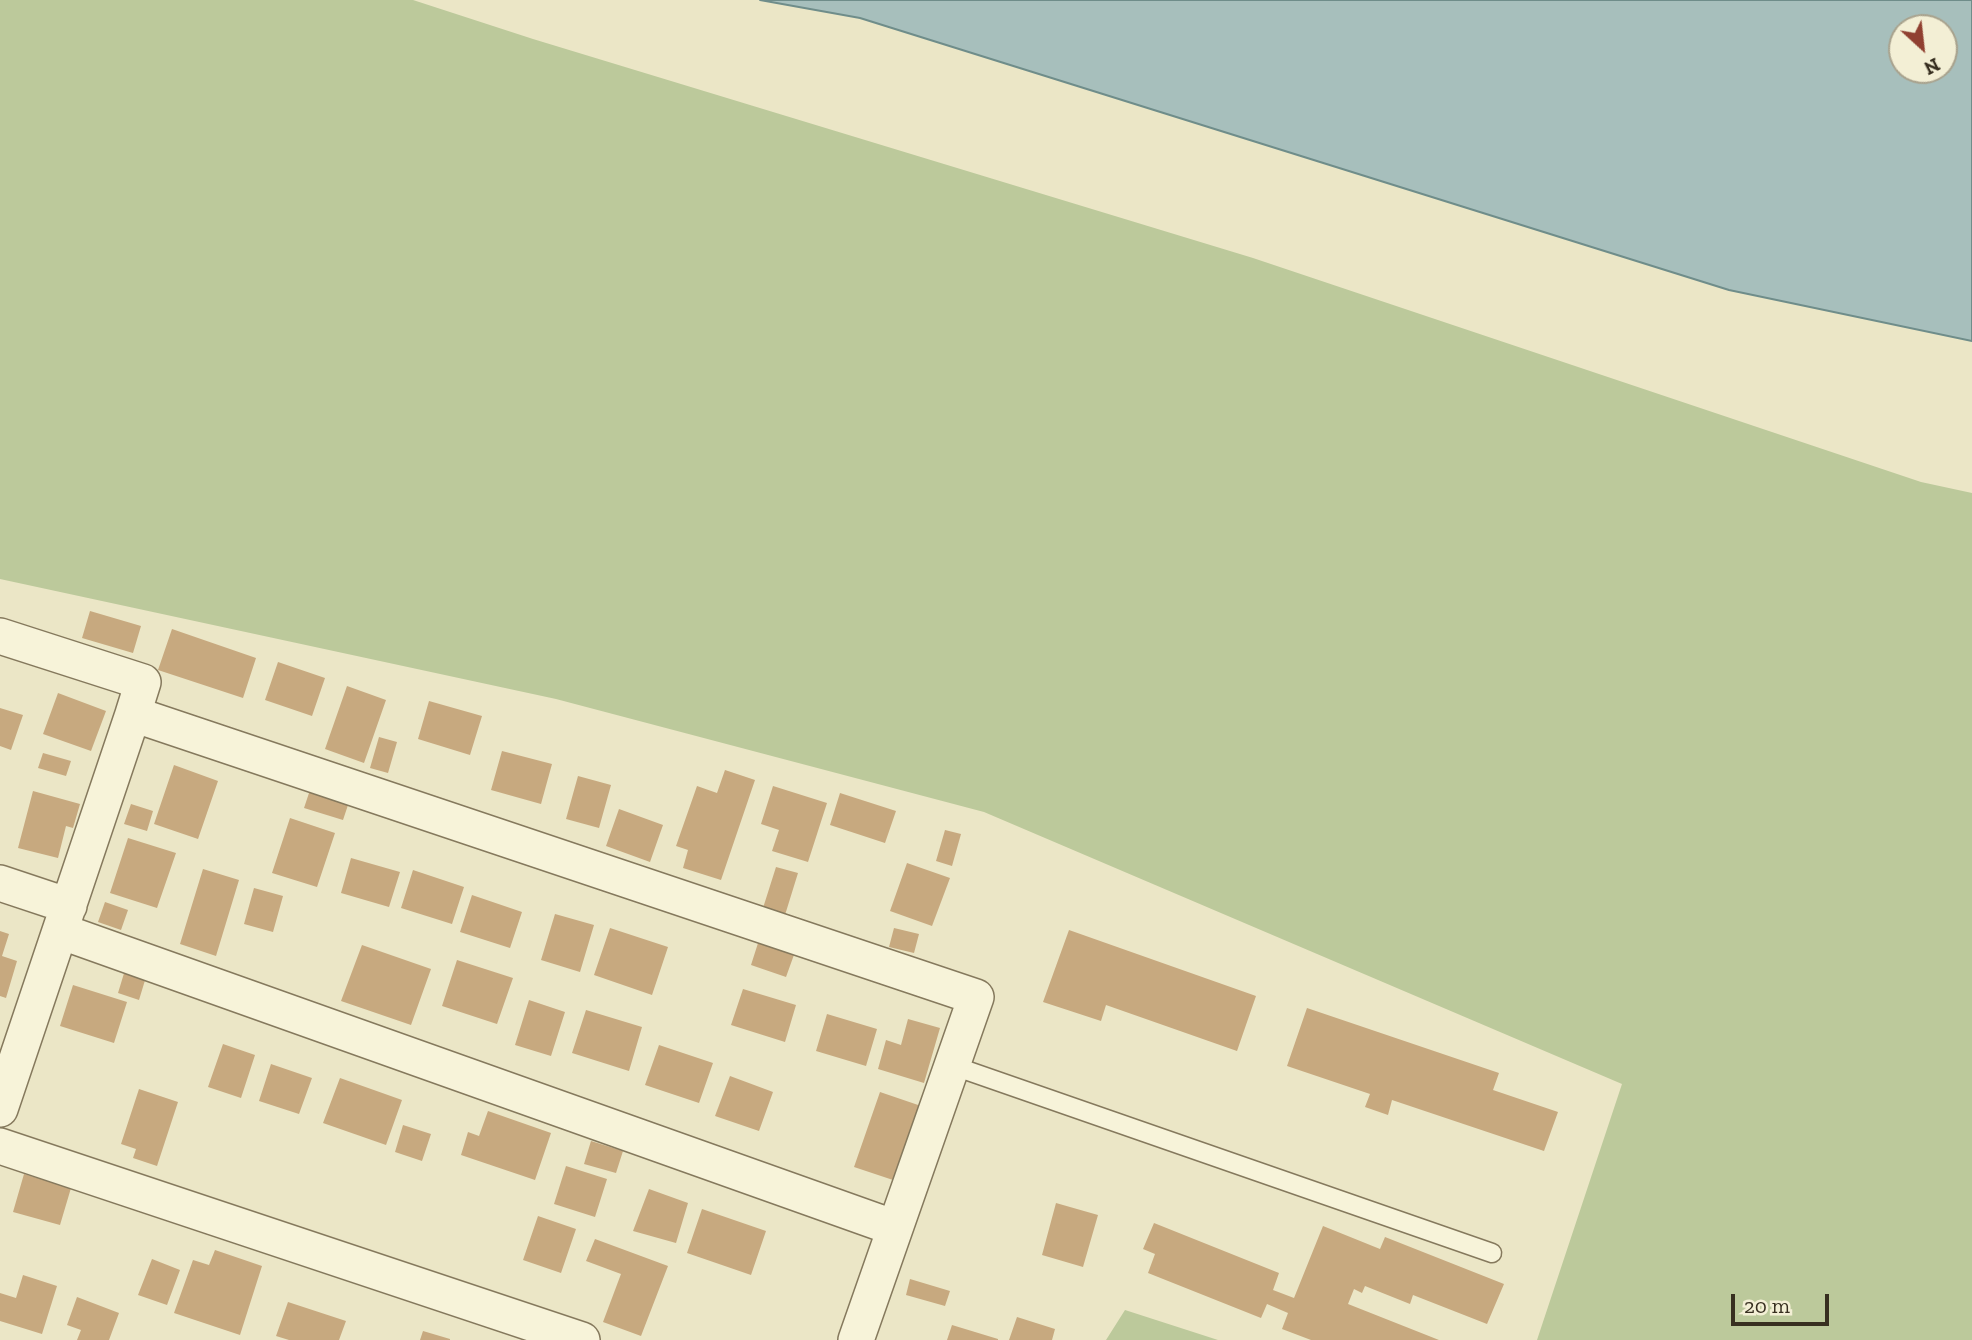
<!DOCTYPE html>
<style>
body{margin:0}
#map{position:relative;width:1972px;height:1340px;overflow:hidden;background:#ebe6c6;font-family:"Zilla Slab",serif}
canvas{display:block}
.north{position:absolute;left:1888px;top:14px;width:70px;height:70px;box-sizing:border-box;background:#f3efd5;border:2px solid #a8a28d;border-radius:50%;rotate:153deg;font-size:19px;font-weight:700;line-height:28px;text-align:center;color:#372f20}
.north::after{content:'';display:block;margin:auto;width:24px;height:32px;background:#904031;clip-path:polygon(50% 0,100% 100%,50% 72%,0 100%)}
.scale{position:absolute;left:1731px;top:1294px;width:98px;height:32px;box-sizing:border-box;border:4px solid #372f20;border-top:0;padding-left:9px;font-size:21px;line-height:24px;white-space:nowrap;color:#372f20;-webkit-text-stroke:5px #f3efd5;paint-order:stroke}
</style>
<div id="map">
<canvas width="1972" height="1340"></canvas>
<div class="north">N</div>
<div class="scale">20 m</div>
</div>
<script>
const ctx = document.querySelector('canvas').getContext('2d');
ctx.lineJoin = 'round';
function paint(path, color) {
  ctx.fillStyle = color;
  ctx.fill(path, 'evenodd');
}
function trace(path, color, width, dash) {
  ctx.strokeStyle = color;
  ctx.lineWidth = width;
  ctx.lineCap = dash ? 'butt' : 'round';
  ctx.setLineDash(dash || []);
  ctx.stroke(path);
}
const green = new Path2D(`
 M0,0H413L533,39L1253,258L1921,482L1972,493V1340H1537L1622,1084L984,812L556,699L0,579Z
 M1125,1310L1218,1340H1106Z`);
const water = new Path2D(`
 M760,0H1972V341L1729,290L860,18ZM1902,28H1944V70H1902Z`);
const building = new Path2D(`
 M90,611L141,626L133,653L82,638Z
 M172,629L256,658L243,698L158,670Z
 M278,662L325,678L312,716L265,700Z
 M347,686L386,700L364,763L325,749Z
 M58,693L106,711L91,751L43,734Z
 M429,701L482,716L470,755L418,739Z
 M0,708L23,715L11,750L0,746Z
 M379,737L397,742L388,773L370,768Z
 M502,751L552,764L541,804L491,790Z
 M43,753L71,761L66,776L38,768Z
 M174,765L218,781L198,839L154,824Z
 M725,770L755,780L721,880L683,868L688,850L676,846L697,786L717,793Z
 M578,776L611,785L599,828L566,819Z
 M773,786L827,803L808,862L772,851L779,830L761,824Z
 M310,790L349,802L343,820L304,808Z
 M33,791L80,804L73,828L66,826L58,858L18,848Z
 M840,793L896,811L885,843L830,825Z
 M131,804L153,811L147,831L124,824Z
 M619,809L663,825L650,862L606,846Z
 M290,818L335,833L317,887L272,873Z
 M945,830L961,834L952,866L936,861Z
 M128,838L176,853L157,908L110,893Z
 M351,858L400,872L389,907L341,893Z
 M907,863L950,878L932,926L890,911Z
 M776,867L798,873L785,915L763,908Z
 M203,869L239,880L216,956L180,944Z
 M413,870L464,887L452,924L401,908Z
 M254,888L283,896L273,932L244,924Z
 M472,895L522,912L510,948L460,932Z
 M105,902L128,910L121,930L98,922Z
 M555,914L594,925L580,972L541,960Z
 M610,928L668,947L652,995L594,975Z
 M894,928L919,934L914,953L889,947Z
 M1069,930L1256,996L1237,1051L1106,1005L1101,1021L1043,1002Z
 M0,931L9,934L2,956L17,961L6,998L0,996Z
 M759,940L795,952L786,977L751,965Z
 M362,945L431,969L411,1025L341,1001Z
 M457,960L513,978L497,1024L442,1006Z
 M125,970L146,977L139,1000L118,993Z
 M73,985L127,1002L114,1043L60,1026Z
 M743,989L796,1005L785,1042L731,1025Z
 M529,1000L565,1012L551,1056L515,1045Z
 M1307,1008L1499,1073L1493,1090L1558,1112L1544,1151L1392,1100L1388,1115L1365,1107L1370,1094L1287,1066Z
 M586,1010L642,1027L629,1071L572,1053Z
 M827,1014L877,1029L866,1066L816,1051Z
 M908,1019L940,1028L924,1083L878,1069L886,1040L901,1045Z
 M223,1044L255,1055L241,1098L208,1087Z
 M659,1045L713,1063L699,1103L645,1085Z
 M271,1064L312,1078L299,1114L259,1101Z
 M730,1076L773,1092L759,1131L715,1116Z
 M340,1078L402,1100L386,1145L323,1123Z
 M139,1089L178,1102L157,1166L133,1158L136,1149L121,1144Z
 M880,1092L924,1107L899,1182L854,1167Z
 M488,1111L551,1133L535,1180L461,1155L468,1132L479,1136Z
 M403,1125L431,1134L422,1161L395,1152Z
 M591,1141L623,1151L616,1173L584,1164Z
 M566,1166L607,1179L595,1217L554,1204Z
 M24,1174L71,1188L60,1225L13,1212Z
 M649,1189L688,1203L676,1243L633,1231Z
 M1056,1203L1098,1215L1083,1267L1042,1255Z
 M702,1209L766,1231L751,1275L687,1253Z
 M538,1216L576,1229L561,1273L523,1260Z
 M1154,1223L1279,1273L1273,1290L1294,1298L1323,1226L1380,1249L1385,1237L1504,1284L1487,1324L1413,1295L1410,1304L1365,1286L1362,1293L1354,1289L1348,1304L1439,1340H1311L1282,1329L1288,1313L1267,1304L1261,1318L1148,1273L1155,1254L1143,1249Z
 M595,1239L668,1266L641,1336L603,1322L621,1274L586,1261Z
 M215,1250L262,1266L240,1335L174,1313L193,1260L209,1265Z
 M152,1259L180,1270L167,1305L138,1295Z
 M23,1275L57,1286L42,1334L0,1321V1293L16,1298Z
 M910,1279L950,1291L945,1306L906,1295Z
 M77,1297L119,1313L109,1340H77L81,1330L67,1325Z
 M288,1302L346,1321L339,1340H289L276,1336Z
 M1017,1317L1055,1329L1052,1340H1009Z
 M952,1325L998,1339V1340H947Z
 M423,1331L450,1339V1340H420Z`);
const lane = new Path2D(`
 M951,1065L1492,1253`);
const street = new Path2D(`
 M0,636L143,682L133,714
 M0,883L69,906
 M60,931L895,1228
 M0,1109L133,714L976,997L856,1340
 M0,1146L582,1340`);
paint(green, '#bcc99b');
paint(water, '#a7bfbc');
trace(water, '#6f8d8a', 2);
paint(building, '#c7a97f');
trace(lane, '#85795d', 21);
trace(street, '#85795d', 38);
trace(lane, '#f7f3d9', 18);
trace(street, '#f7f3d9', 35);
</script>
